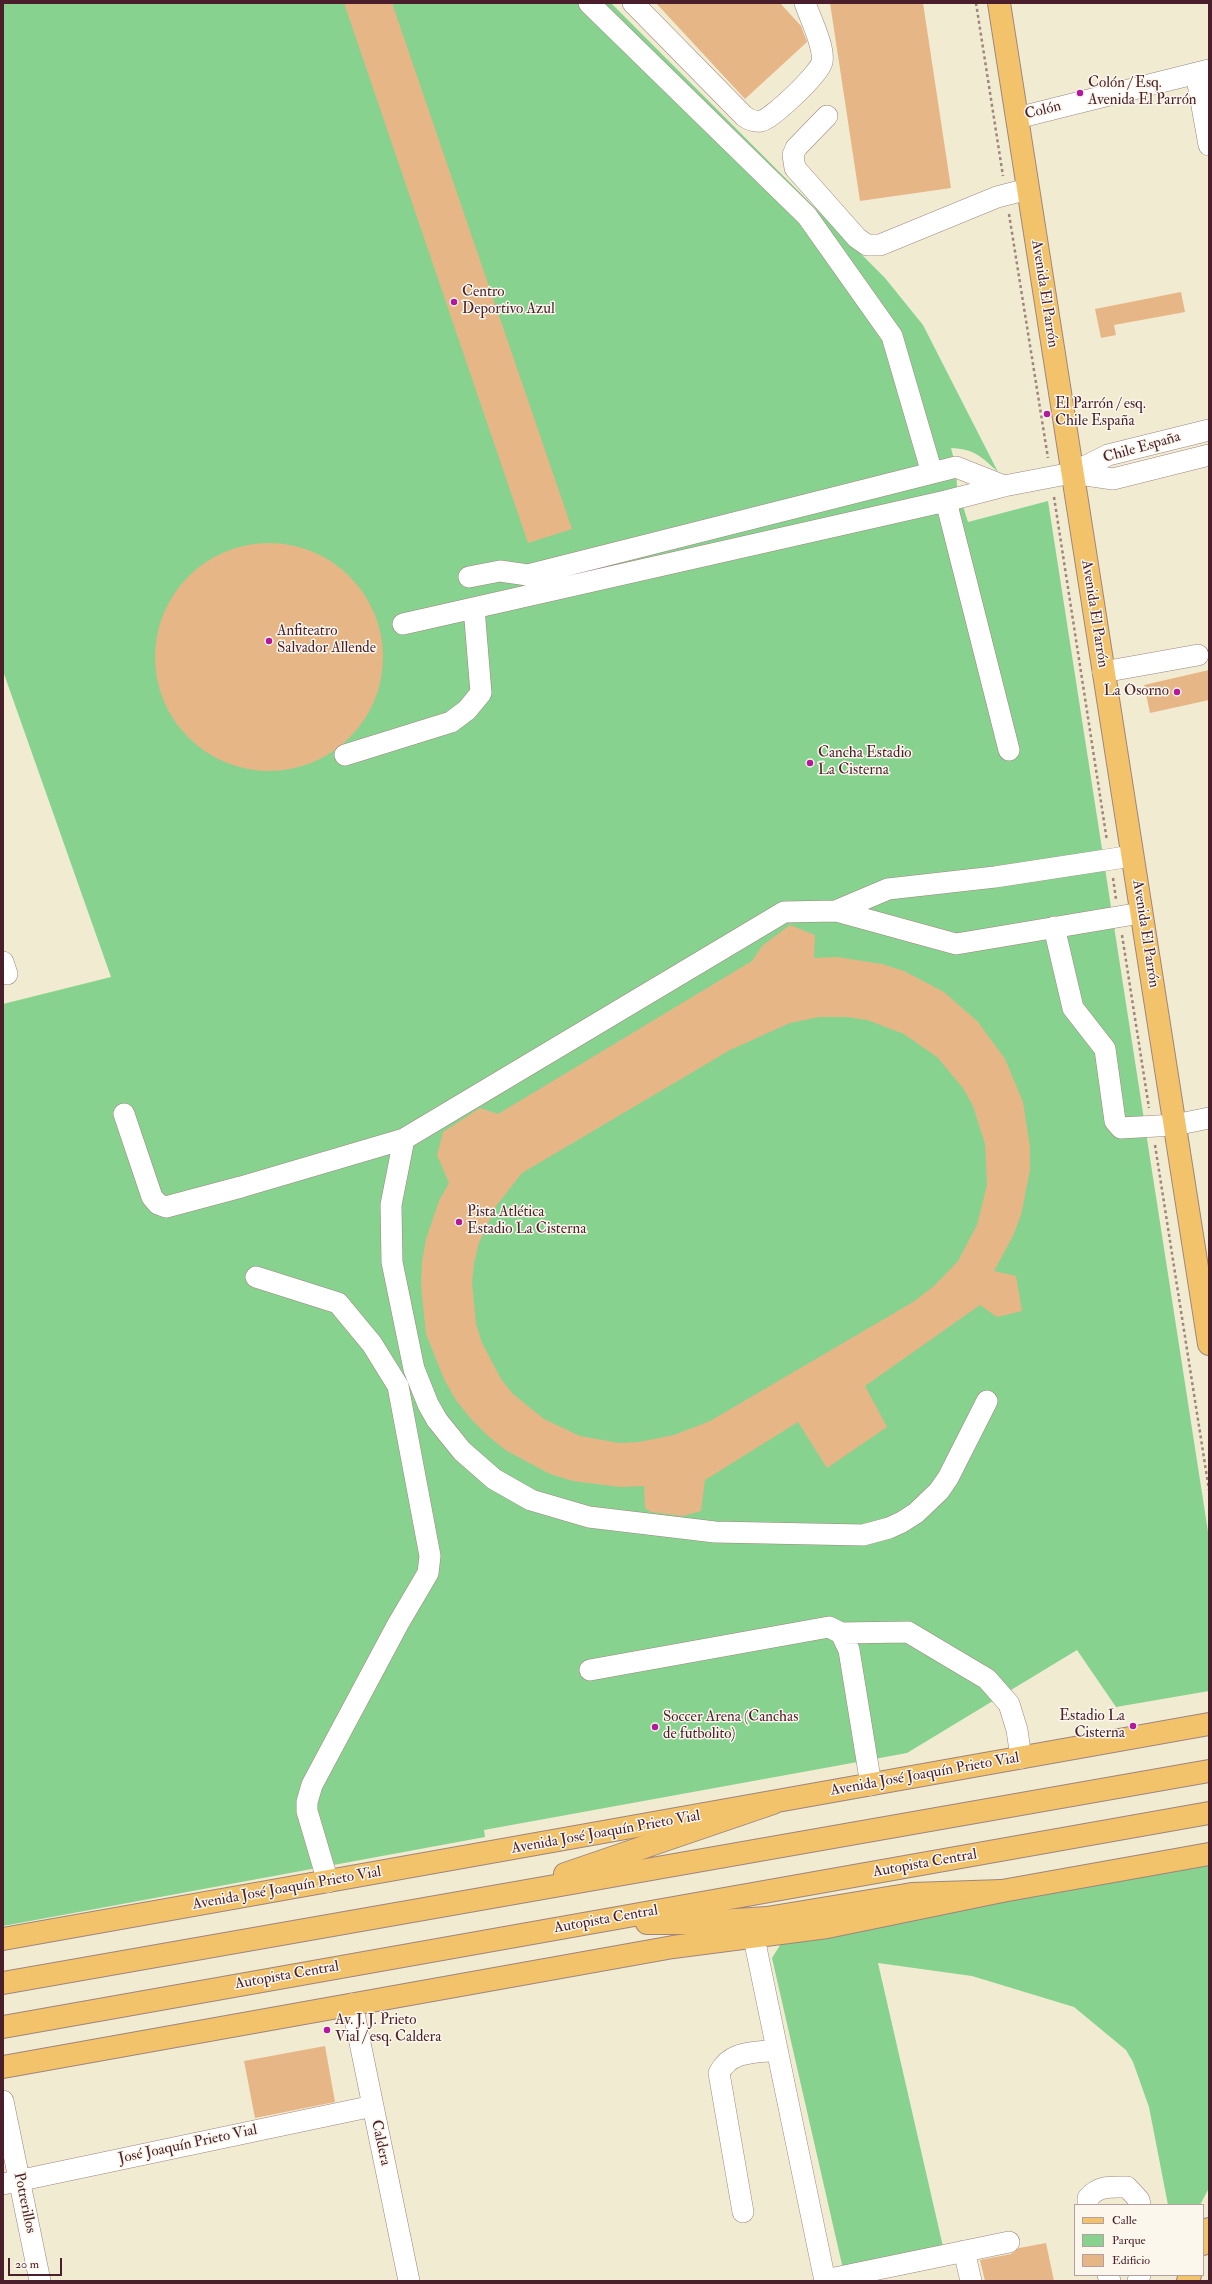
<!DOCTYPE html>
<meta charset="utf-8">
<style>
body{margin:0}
#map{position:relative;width:1212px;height:2284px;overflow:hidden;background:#f1ebd2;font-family:"IM FELL Double Pica",serif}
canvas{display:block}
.frame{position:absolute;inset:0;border:4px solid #4a1f2b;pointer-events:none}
.legend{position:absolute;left:1074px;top:2204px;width:130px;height:72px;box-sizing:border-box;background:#fbf7ec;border:1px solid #b4a19f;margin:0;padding:5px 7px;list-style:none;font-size:12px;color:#4a1f2b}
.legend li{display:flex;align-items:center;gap:8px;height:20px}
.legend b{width:20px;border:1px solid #b4a19f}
.scale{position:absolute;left:8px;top:2258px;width:54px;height:18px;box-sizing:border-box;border:2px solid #4a1f2b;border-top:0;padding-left:5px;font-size:12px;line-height:14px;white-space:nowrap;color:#4a1f2b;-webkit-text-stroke:3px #fbf7ec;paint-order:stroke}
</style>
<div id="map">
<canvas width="1212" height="2284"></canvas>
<div class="frame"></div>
<ul class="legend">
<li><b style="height:5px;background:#f2c36a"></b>Calle</li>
<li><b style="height:11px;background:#87d28f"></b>Parque</li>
<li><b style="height:11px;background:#e7b687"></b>Edificio</li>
</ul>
<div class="scale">20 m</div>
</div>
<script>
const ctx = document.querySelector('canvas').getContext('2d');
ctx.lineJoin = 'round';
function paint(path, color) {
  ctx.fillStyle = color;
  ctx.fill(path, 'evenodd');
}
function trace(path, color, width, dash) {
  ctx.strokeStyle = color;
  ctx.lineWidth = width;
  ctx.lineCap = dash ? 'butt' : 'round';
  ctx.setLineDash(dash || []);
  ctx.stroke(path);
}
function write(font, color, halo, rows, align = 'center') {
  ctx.font = font + ' "IM FELL Double Pica",serif';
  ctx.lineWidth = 3;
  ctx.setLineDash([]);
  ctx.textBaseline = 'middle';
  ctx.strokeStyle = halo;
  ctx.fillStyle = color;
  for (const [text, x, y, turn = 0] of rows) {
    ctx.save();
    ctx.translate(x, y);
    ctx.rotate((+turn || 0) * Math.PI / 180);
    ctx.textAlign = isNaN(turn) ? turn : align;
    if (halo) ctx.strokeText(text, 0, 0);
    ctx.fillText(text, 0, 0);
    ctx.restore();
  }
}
const green = new Path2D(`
 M3,3H611L885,278L923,325L998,472C981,456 974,449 951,448L956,467L957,487L968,522L1048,501L1209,1538V1691L1116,1707L1077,1650L907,1753L484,1830L485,1837L3,1926V1004L111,977L3,671Z
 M1209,1862V2188L1200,2205H1168L1149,2107L1133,2062L1126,2050L1074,2007L972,1976L878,1963L944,2251L843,2269L772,1958L782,1942Z`);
const building = new Path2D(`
 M344,3H392L572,529L528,543Z
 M656,3H780L801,26L807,42L745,99Z
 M830,3H923L951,188L860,201Z
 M1181,292L1185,312L1114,325L1116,335L1101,338L1095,309Z
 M155 657a114 114 0 1 1 228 0a114 114 0 1 1-228 0Z
 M1209,670V700L1150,713L1144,685Z
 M790,925L815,935L814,958L837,957L882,964L904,971L944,992L978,1022L1005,1059L1023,1102L1030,1147V1170L1021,1215L1013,1236L994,1271L1016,1276L1022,1311L997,1317L980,1305L865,1386L887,1427L827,1468L798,1422L705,1480L701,1511L683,1516L651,1512L645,1508L644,1486L620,1487L573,1481L550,1474L507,1451L488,1436L471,1419L456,1400L444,1379L426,1334L421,1286L422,1262L426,1239L439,1201L449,1183L437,1155L443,1132L480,1108L498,1114L752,961L762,946ZM819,1017H847L867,1020L904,1034L937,1057L963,1088L973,1106L985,1144L987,1185L977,1225L958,1261L934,1286L913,1302L710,1421L674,1435L639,1442L619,1443L580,1436L544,1419L513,1394L501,1379L482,1343L476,1324L472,1283L474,1263L479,1243L496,1206L522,1173L730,1050L790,1023Z
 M325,2046L335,2102L255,2118L244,2061Z
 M1046,2243L1054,2281H985L980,2260L1011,2254L1019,2248Z`);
const path = new Path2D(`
 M976,3L1003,176
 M1009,214L1048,458
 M1054,497L1107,841
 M1113,878L1116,899
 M1122,935L1149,1108
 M1155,1145L1209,1490`);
const minor = new Path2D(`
 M589,3L807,216L892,336L932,473
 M633,3L744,116C749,120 754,122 761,121C772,119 820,73 822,62C825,47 810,18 805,3
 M1196,73L1209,145
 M827,116L796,148L793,155L795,168L857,238L867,245H880L997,197L1028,189
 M1017,118L1209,70
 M1072,473L1113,479L1209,455
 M946,501L1009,750
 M469,577L500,571L528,575L956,467L1004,486
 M403,624L946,501L1004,486L1072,473L1108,455L1209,430
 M1103,672L1198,655
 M345,755L451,722L467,710L481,693L474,608
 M836,911L888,889L995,877L1132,856
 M1054,927L1073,1008L1105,1049L1115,1121L1121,1128L1175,1125L1209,1118
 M3,962L7,974
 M124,1114L152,1197L158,1204L166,1207L241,1187L404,1139
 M256,1277L338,1303L372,1344L398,1386L430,1556L428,1573L398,1624L312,1785L307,1802V1811L328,1882
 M987,1401L948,1478L939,1491L916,1513L902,1522L889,1528L863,1535L715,1532L589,1517L531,1500L494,1479L462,1451L437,1420L428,1404L414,1369L392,1262L391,1205L404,1139L784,912L836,911L956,944L1141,913
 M841,1633L908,1632L987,1679L1009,1704L1017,1730L1021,1758
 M590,1670L829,1627L841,1633L849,1650L871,1785
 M754,1938L825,2281
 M352,2004L409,2281
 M3,2101L40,2281
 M3,2184L373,2106
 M1088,2205V2198C1099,2185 1111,2187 1127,2187L1139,2200L1140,2205
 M743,2212L719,2073C731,2050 754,2053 777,2050
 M964,2251L971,2281
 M1108,2275L1110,2281
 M825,2280L1009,2242
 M1138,2281L1140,2275`);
const major = new Path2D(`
 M999,3L1209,1344
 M3,1939L1209,1724
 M3,2067L673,1947L827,1927L1002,1891L1209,1854
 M1203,2244L1209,2229
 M1188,2281L1190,2275`);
const highway = new Path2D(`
 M565,1874L773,1803
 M647,1923H690L767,1918L912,1894L1002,1891
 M3,1983L1209,1771
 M3,2027L1209,1813`);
const markers = [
 [1080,93,4,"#b5179e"],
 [454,302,4,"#b5179e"],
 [1047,414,4,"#b5179e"],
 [269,641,4,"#b5179e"],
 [1177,692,4,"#b5179e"],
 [810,763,4,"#b5179e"],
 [459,1222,4,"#b5179e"],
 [1133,1726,4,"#b5179e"],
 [655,1727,4,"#b5179e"],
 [327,2030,4,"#b5179e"]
];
const poiNames = [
 ["Colón / Esq.",1088,84],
 ["Avenida El Parrón",1088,101],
 ["Centro",462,293],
 ["Deportivo Azul",462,310],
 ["El Parrón / esq.",1055,405],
 ["Chile España",1055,422],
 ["Anfiteatro",277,632],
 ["Salvador Allende",277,649],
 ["La Osorno",1169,692,"right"],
 ["Cancha Estadio",818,754],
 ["La Cisterna",818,771],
 ["Pista Atlética",467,1213],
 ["Estadio La Cisterna",467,1230],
 ["Estadio La",1125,1717,"right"],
 ["Cisterna",1125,1734,"right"],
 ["Soccer Arena (Canchas",663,1718],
 ["de futbolito)",663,1735],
 ["Av. J. J. Prieto",335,2021],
 ["Vial / esq. Caldera",335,2038]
];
const streetNames = [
 ["Colón",1043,111,-14],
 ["Avenida El Parrón",1044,294,81],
 ["Chile España",1142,448,-16],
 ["Avenida El Parrón",1094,614,81],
 ["Avenida El Parrón",1145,934,81],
 ["Avenida José Joaquín Prieto Vial",925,1775,-10],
 ["Avenida José Joaquín Prieto Vial",606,1833,-10],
 ["Autopista Central",925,1864,-10],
 ["Avenida José Joaquín Prieto Vial",287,1889,-10],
 ["Autopista Central",606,1920,-10],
 ["Autopista Central",287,1976,-10],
 ["Caldera",380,2143,78],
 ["José Joaquín Prieto Vial",188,2145,-12],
 ["Potrerillos",24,2203,78]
];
paint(green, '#87d28f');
paint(building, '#e7b687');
trace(minor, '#9e857e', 22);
trace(major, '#9e857e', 24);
trace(highway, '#9e857e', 24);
trace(path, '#9e857e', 2.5, [3, 3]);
trace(minor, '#fff', 21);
trace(major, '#f2c36a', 22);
trace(highway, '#f2c36a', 22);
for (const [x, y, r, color] of markers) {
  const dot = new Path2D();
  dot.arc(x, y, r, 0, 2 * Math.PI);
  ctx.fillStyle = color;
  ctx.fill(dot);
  trace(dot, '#fbf7ec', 1.5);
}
write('15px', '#4a1f2b', '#fbf7ec', poiNames, 'left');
write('15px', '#4a1f2b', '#fbf7ec', streetNames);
</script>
